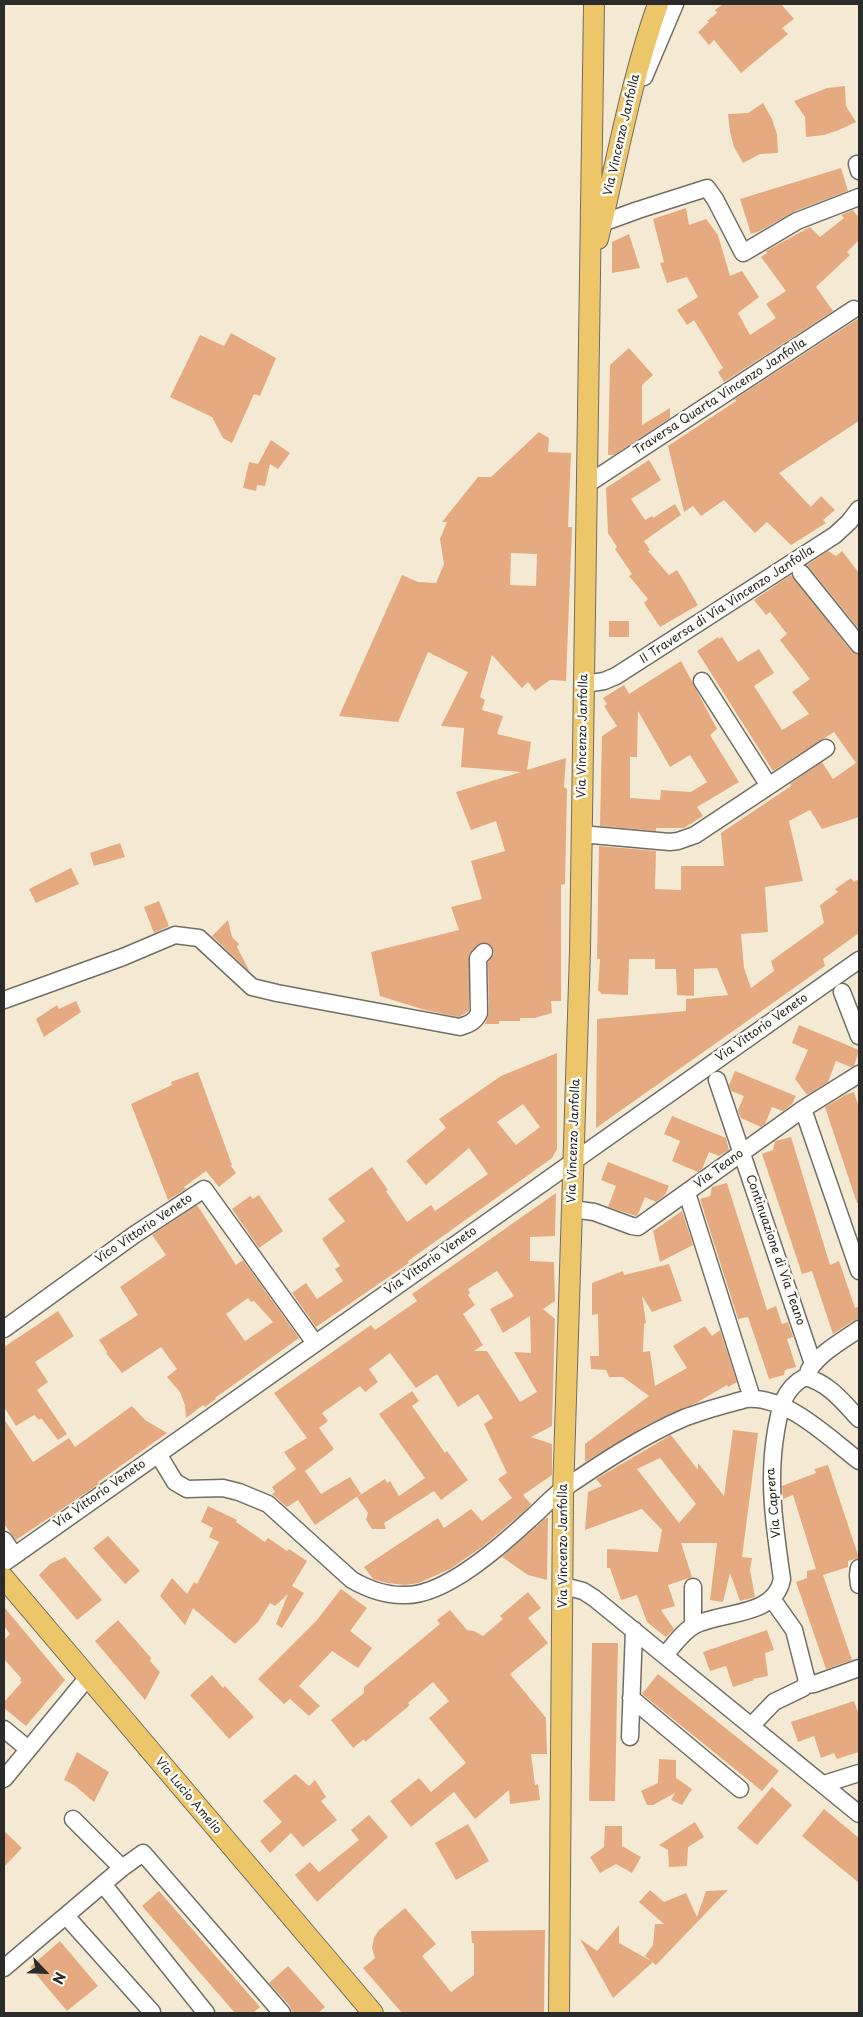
<!DOCTYPE html>
<style>
body{margin:0}
#map{position:relative;width:863px;height:2017px;overflow:hidden;background:#f4ead3;font-family:"Playpen Sans",sans-serif}
canvas{display:block}
.frame{position:absolute;inset:0;border:5px solid #2b2b2b;pointer-events:none}
.north{position:absolute;left:20px;top:1947px;width:50px;height:50px;-webkit-text-stroke:4px #fdfcf7;paint-order:stroke;rotate:114deg;font-size:14px;font-weight:700;line-height:20px;text-align:center;color:#2b2b2b}
.north::after{content:'';display:block;margin:auto;width:18px;height:22px;background:#2b2b2b;clip-path:polygon(50% 0,100% 100%,50% 72%,0 100%)}
</style>
<div id="map">
<canvas width="863" height="2017"></canvas>
<div class="frame"></div>
<div class="north">N</div>
</div>
<script>
const ctx = document.querySelector('canvas').getContext('2d');
ctx.lineJoin = 'round';
function paint(path, color) {
  ctx.fillStyle = color;
  ctx.fill(path, 'evenodd');
}
function trace(path, color, width, dash) {
  ctx.strokeStyle = color;
  ctx.lineWidth = width;
  ctx.lineCap = dash ? 'butt' : 'round';
  ctx.setLineDash(dash || []);
  ctx.stroke(path);
}
function write(font, color, halo, rows, align = 'center') {
  ctx.font = font + ' "Playpen Sans",sans-serif';
  ctx.lineWidth = 5;
  ctx.setLineDash([]);
  ctx.textBaseline = 'middle';
  ctx.strokeStyle = halo;
  ctx.fillStyle = color;
  for (const [text, x, y, turn = 0] of rows) {
    ctx.save();
    ctx.translate(x, y);
    ctx.rotate((+turn || 0) * Math.PI / 180);
    ctx.textAlign = isNaN(turn) ? turn : align;
    if (halo) ctx.strokeText(text, 0, 0);
    ctx.fillText(text, 0, 0);
    ctx.restore();
  }
}
const building = new Path2D(`
 M723,4H781L794,19L782,28L788,34L741,73L714,40L709,45L698,32L709,22L707,21L717,13L715,10Z
 M845,86L846,106L856,122L839,130L824,135L806,137L805,117L794,101L827,88Z
 M763,103L772,119L777,134L778,153L760,154L743,163L734,147L730,132L728,114L748,113Z
 M841,168L848,191L795,211L760,231L751,234L740,199Z
 M686,208L689,225L706,219L718,235L730,276L742,271L759,297L738,313L750,335L776,318L766,304L786,291L761,257L767,253L766,251L810,227L820,237L844,218L841,215L853,210L859,218V240L847,252L850,255L816,287L833,311L724,382L718,372L723,368L694,320L687,325L677,310L698,297L687,277L667,283L660,263L664,262L653,219Z
 M629,234L640,268L612,273V242Z
 M859,318V421L779,473L811,507L821,496L835,510L823,520L826,523L791,545L767,522L755,533L724,500L701,516L693,506L684,512L668,446L736,401L735,399Z
 M231,333L276,358L260,396L254,394L232,443L223,438L212,417L170,397L200,335L224,346Z
 M629,348L653,375L642,385V425L670,408V418L614,455H608L610,365Z
 M539,432L549,438L548,452L571,453L568,527H572L566,681L550,680L535,691L528,682L522,688L492,655L480,697L485,700L482,710L503,716L497,734L531,742L527,770L566,758L564,787L567,789L565,884L561,885V1001H551L552,1013L535,1018H520V1021H499V1024H485L489,1013L488,962L494,954L491,945L481,943L469,954V1011L459,1017L425,1010L380,996L371,952L459,930L451,907L482,899L471,861L505,851L496,821L471,830L456,792L521,772L461,767L464,728L441,726L468,672L428,652L398,722L339,716L402,575L418,582L436,583L444,564L440,539L447,522H442L478,477H491ZM511,553L537,554L536,586L510,585Z
 M271,440L290,453L278,469L270,464L265,486L257,485L256,491L243,488L249,462L258,464Z
 M649,460L661,480L631,499L645,520L652,516L653,518L675,504L681,515L644,541L650,550L648,551L669,575L677,570L698,605L660,627L644,603L648,599L629,576L632,574L615,549L617,547L608,533L606,488Z
 M828,551L836,556L842,551L859,573V629L807,565Z
 M791,575L851,651L859,655V817L822,829L810,810L789,821L803,881L765,887L768,932L741,934L744,968L751,988L774,971L771,961L824,923L820,905L838,892L835,889L851,878L854,882L859,879V933L823,959L825,966L596,1128L597,1019L686,1011V999L728,995L717,968L694,969V996L677,995L676,969H655V959H629L628,995L602,994L598,990L600,959H597L599,846L656,851L655,889L681,890V866H724L721,833L791,786L790,784L822,762L833,779L856,763L834,732L773,771L697,651L718,637L719,639L722,637L738,662L759,649L774,673L754,686L782,730L809,714L792,692L810,679L780,640L787,634L770,612L766,615L754,600Z
 M609,621H629V637H609Z
 M681,661L717,729L710,735L739,782L697,807L703,816L684,828H656V831L600,826L602,736L617,726L604,706L607,704L603,698L624,685L629,694ZM638,711L670,767L690,755L707,782L691,792L661,790L660,800L630,798V757H637Z
 M120,843L125,857L94,866L90,853Z
 M71,868L79,884L36,903L29,889Z
 M159,901L169,926L154,933L144,907Z
 M228,920L232,937L239,944L237,947L250,972L212,936Z
 M76,1001L81,1012L44,1037L36,1019L57,1005L59,1009Z
 M799,1025L859,1050L854,1066L851,1067L836,1061L828,1082L807,1095L795,1079L808,1050L792,1043Z
 M557,1053V1149L552,1158L408,1261L409,1263L316,1327L292,1293L306,1283L317,1299L343,1281L335,1269L340,1266L322,1239L345,1221L328,1199L372,1167L388,1190L386,1191L407,1222L431,1205L435,1211L488,1174L469,1148L426,1185L406,1161L446,1128L439,1119L501,1076ZM523,1104L540,1127L516,1145L497,1122Z
 M735,1071L796,1096L792,1104L783,1111L772,1107L765,1124L761,1127L741,1118L738,1110L744,1096L731,1091L729,1085Z
 M198,1072L232,1165L231,1166L236,1173L219,1187L206,1171L184,1187L186,1189L168,1200L131,1104L172,1085L171,1082Z
 M854,1092L859,1108V1203H857L825,1107L845,1095Z
 M672,1116L726,1138L729,1150L719,1156L709,1152L702,1169L698,1172L672,1161L680,1141L664,1134Z
 M791,1137L830,1265L839,1261L855,1308L859,1306V1319L853,1321L833,1334L812,1271L802,1274L762,1154L773,1150L775,1141Z
 M608,1162L669,1186L665,1195L656,1202L645,1197L638,1214L636,1216L608,1207L616,1186L601,1180Z
 M727,1183L767,1310L776,1306L782,1324L788,1322L793,1337L787,1339L796,1367L785,1370L784,1375L769,1379L748,1317L738,1319L700,1199L710,1196L712,1187Z
 M556,1193L555,1236L530,1237V1261L554,1262L555,1301L543,1309L555,1319L552,1426L531,1437L552,1444V1475L523,1495L531,1504L528,1508L482,1547L450,1569L419,1583L405,1585L387,1583L373,1579L364,1567L438,1518L444,1528L471,1509L482,1521L512,1498L498,1479L507,1473L484,1424L493,1418L478,1394L458,1407L437,1374L416,1388L390,1353L369,1369L378,1382L365,1392L360,1386L322,1413L328,1421L319,1428L334,1449L305,1471L321,1494L350,1477L361,1494L315,1525L298,1500L287,1507L272,1494L275,1492L272,1487L296,1469L284,1452L307,1438L274,1393L371,1325L375,1330L417,1301L412,1294ZM497,1271L514,1296L490,1309L503,1333L530,1316L531,1353L514,1352L537,1392L520,1402L487,1351H474L483,1345L463,1314L475,1305L468,1295L470,1293L468,1289Z
 M259,1195L283,1231L259,1248L232,1209L250,1196L253,1199Z
 M197,1205L236,1265L243,1260L299,1338L215,1398L216,1399L205,1407L203,1405L186,1418L185,1405L180,1392L167,1377L177,1369L161,1347L122,1373L106,1353L107,1352L99,1340L138,1315L120,1287L166,1255L152,1235ZM248,1298L251,1302L254,1301L273,1322L245,1341L226,1314Z
 M682,1211L693,1245L660,1262L653,1231Z
 M669,1264L682,1301L652,1312L642,1296L646,1323L644,1324L643,1352L650,1351L655,1386L687,1368L673,1346L705,1326L712,1336L720,1330L737,1382L728,1387L727,1385L696,1403L649,1424L585,1462V1444L649,1396L623,1377H609L606,1370L591,1369L590,1356H599L598,1314L592,1315V1283L623,1271L624,1275Z
 M58,1311L74,1336L35,1362L48,1382L37,1390L67,1434L58,1440L41,1418L39,1420L34,1415L16,1426L4,1407V1347Z
 M412,1391L419,1401L412,1406L445,1453L447,1451L468,1480L441,1500L434,1491L384,1523L386,1529H372L366,1520L368,1513L357,1497L385,1479L387,1483L390,1481L399,1496L425,1478L379,1414Z
 M132,1406L145,1420L167,1433L98,1482L99,1484L16,1540L4,1524V1419L33,1462L69,1438L75,1447Z
 M733,1430L758,1433L742,1557L752,1558L750,1570L755,1597L740,1601L730,1573L723,1602L710,1600L717,1543H681L692,1577L668,1585L675,1606L661,1610L674,1629L666,1637L647,1622L637,1595L621,1600L610,1568H607V1549L658,1552L662,1530L642,1509L585,1530L588,1492L602,1486L596,1479L671,1435L698,1470V1463L724,1496ZM660,1458L696,1504L679,1523L637,1469Z
 M828,1465L859,1558L848,1561V1567L823,1575L852,1660L826,1669L796,1582L807,1578V1571L816,1569L793,1495L783,1499L782,1486L816,1473L814,1469Z
 M208,1506L237,1520L236,1522L265,1542L268,1538L287,1551L289,1549L307,1561L292,1586L304,1593L282,1628L276,1624L288,1594L275,1606L270,1603L258,1622L235,1644L193,1608L185,1625L160,1596L172,1578L187,1594L194,1582L197,1584L219,1542L209,1537L213,1528L201,1522Z
 M546,1518H548L547,1580L528,1575L502,1557Z
 M108,1536L140,1571L125,1584L93,1548Z
 M65,1557L102,1600L77,1620L39,1575L50,1564Z
 M341,1589L367,1608L350,1631L372,1648L358,1668L332,1651L299,1686L320,1706L309,1716L290,1699L284,1704L258,1679L317,1620Z
 M528,1592L541,1608L528,1618L548,1643L510,1674L546,1718L547,1754H531L535,1785L538,1784L540,1800L510,1804L509,1790L475,1819L454,1792L411,1827L390,1801L419,1778L431,1792L466,1763L429,1718L449,1701L433,1682L408,1703L410,1705L365,1742L364,1739L353,1748L331,1720L364,1693V1687L440,1624L437,1620L450,1610L467,1630L474,1631L483,1636L503,1619L500,1616Z
 M4,1607L65,1680L26,1726L4,1708V1702L22,1682L20,1681L21,1678L4,1659V1640L10,1634L4,1626Z
 M118,1620L151,1658L150,1661L160,1672L145,1700L95,1641Z
 M767,1630L774,1650L765,1653L768,1676L753,1679L754,1680L733,1687L726,1666L710,1671L703,1652Z
 M592,1643H618L615,1801H589Z
 M658,1674L779,1771L762,1791L642,1694Z
 M212,1675L223,1688L225,1686L254,1717L229,1739L190,1695Z
 M854,1701L859,1715V1752L837,1759L834,1753L821,1758L814,1736L798,1742L791,1722Z
 M77,1752L109,1772L94,1802L74,1785L64,1780Z
 M659,1759L676,1760V1778L692,1789L682,1805L671,1800L675,1793L653,1805H647L641,1791L658,1783Z
 M295,1774L309,1786L315,1780L326,1797L321,1801L337,1820L303,1847L291,1833L270,1853L260,1841L282,1822L263,1801Z
 M772,1787L792,1805L757,1845L737,1828Z
 M824,1809L859,1838V1883L802,1836Z
 M369,1815L388,1837L317,1902L295,1875L310,1862L319,1872L359,1840L351,1830Z
 M695,1822L704,1837L688,1847L687,1866L669,1867L668,1850L659,1845Z
 M468,1824L489,1861L456,1880L435,1843Z
 M605,1826H622V1846L641,1857L632,1873L616,1864L600,1873L590,1857L604,1847Z
 M4,1831L22,1848L4,1867Z
 M650,1890L664,1902L686,1893L697,1917L706,1891L728,1890L656,1965L645,1956L653,1945L655,1924H664L639,1902Z
 M159,1891L260,2007L253,2013H235L142,1906Z
 M405,1908L436,1944L422,1956L451,1992L474,1975V1943H472L471,1931L545,1930L544,2013H402L363,1968L375,1958L372,1948L374,1938L379,1930Z
 M619,1925V1943L653,1962L613,1998L580,1939L597,1951Z
 M60,1941L98,1986L67,2011L30,1967Z
 M288,1966L325,2007L318,2013H293L290,2006L269,1983Z`);
const minor = new Path2D(`
 M644,77L675,4
 M857,164L859,171
 M601,226L605,222L638,210L707,188L715,199L743,253L797,221L859,197
 M586,485L854,309
 M801,573L859,645
 M702,681L769,786
 M585,684L604,681L616,676L835,535L849,522L859,509
 M581,834L670,842L678,841L695,835L826,748
 M842,992L859,1036
 M4,1000L123,957L175,935L199,938L252,987L277,993L460,1027C469,1024 475,1022 479,1013L478,958L484,952
 M717,1080L813,1364
 M803,1109L859,1271
 M687,1193L752,1398
 M572,1209L594,1212L632,1226L638,1227L803,1109L859,1074
 M4,1329L134,1235L204,1189L315,1343
 M809,1370C821,1352 842,1341 859,1329
 M158,1454L175,1482L187,1489L223,1488L239,1492L268,1504L352,1580C368,1589 387,1596 406,1595C446,1595 501,1546 530,1519C542,1509 553,1495 566,1487C603,1462 644,1435 684,1418C704,1410 725,1405 746,1399C786,1395 829,1438 859,1461
 M4,1540L14,1555
 M4,1563L859,960
 M859,1568L858,1575L859,1585
 M564,1586L583,1591L594,1598L859,1814
 M693,1626V1587
 M665,1655C674,1645 683,1631 695,1625C723,1611 775,1617 782,1579C775,1529 767,1482 776,1431C780,1408 783,1389 805,1377C829,1383 843,1402 859,1419
 M806,1685L814,1684L859,1668
 M631,1698L740,1789
 M751,1726L774,1702L803,1688L807,1681L794,1630L772,1599
 M4,1729L28,1749
 M630,1737L634,1630
 M4,1779L88,1677
 M824,1784L859,1773
 M122,1868L143,1853L282,2013
 M103,1884L206,2013
 M66,1916L152,2012L151,2013
 M4,1968L122,1868L73,1819`);
const major = new Path2D(`
 M598,239C617,160 631,80 658,4
 M4,1578L373,2013
 M559,2013L563,1495L580,951L594,4`);
const streetNames = [
 ["Via Vincenzo Janfolla",622,135,-77],
 ["Traversa Quarta Vincenzo Janfolla",720,397,-33],
 ["II Traversa di Via Vincenzo Janfolla",727,605,-33],
 ["Via Vincenzo Janfolla",583,736,-89],
 ["Via Vittorio Veneto",762,1028,-35],
 ["Via Vincenzo Janfolla",574,1141,-88],
 ["Via Teano",719,1169,-36],
 ["Vico Vittorio Veneto",144,1229,-34],
 ["Continuazione di Via Teano",775,1250,71],
 ["Via Vittorio Veneto",431,1261,-35],
 ["Via Vittorio Veneto",100,1494,-35],
 ["Via Caprera",774,1503,-95],
 ["Via Vincenzo Janfolla",564,1546,-90],
 ["Via Lucio Amelio",188,1796,50]
];
paint(building, '#e6aa81');
trace(minor, '#716e66', 19);
trace(major, '#716e66', 22);
trace(minor, '#fff', 16);
trace(major, '#ecc669', 20);
write('12px', '#2b2b2b', '#fdfcf7', streetNames);
</script>
